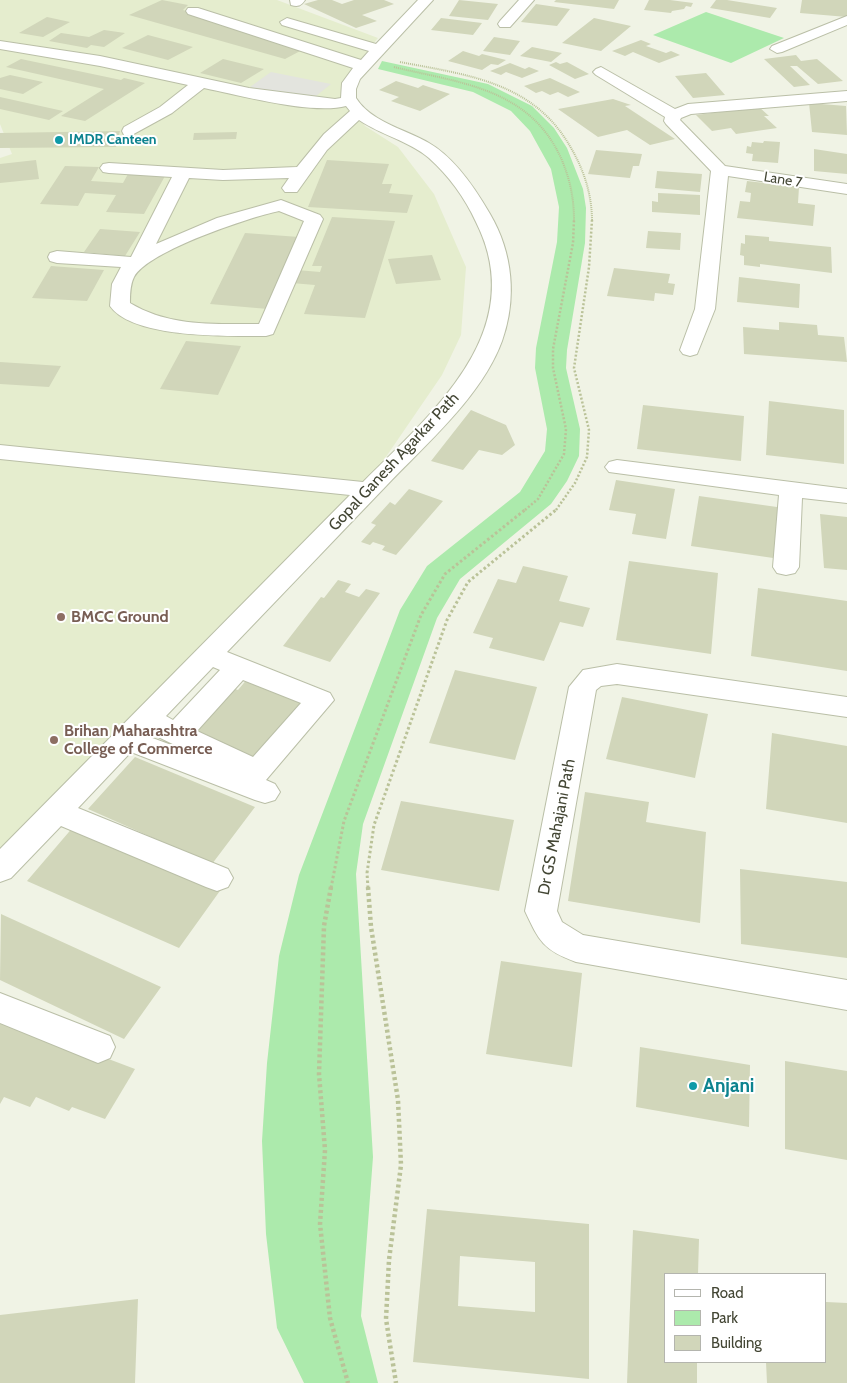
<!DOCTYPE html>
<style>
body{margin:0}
#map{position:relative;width:847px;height:1383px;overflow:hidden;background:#f0f3e5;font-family:Cabin,sans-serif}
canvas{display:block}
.legend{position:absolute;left:664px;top:1273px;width:162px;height:90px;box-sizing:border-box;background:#fff;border:1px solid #b4b5ae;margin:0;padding:6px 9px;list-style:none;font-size:15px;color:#434634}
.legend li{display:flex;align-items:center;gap:10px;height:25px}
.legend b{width:25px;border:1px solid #b4b5ae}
</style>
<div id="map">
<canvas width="847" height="1383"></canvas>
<ul class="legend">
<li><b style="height:6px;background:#fff"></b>Road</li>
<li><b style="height:14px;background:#aceaac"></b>Park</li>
<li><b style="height:14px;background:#d1d6ba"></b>Building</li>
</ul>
</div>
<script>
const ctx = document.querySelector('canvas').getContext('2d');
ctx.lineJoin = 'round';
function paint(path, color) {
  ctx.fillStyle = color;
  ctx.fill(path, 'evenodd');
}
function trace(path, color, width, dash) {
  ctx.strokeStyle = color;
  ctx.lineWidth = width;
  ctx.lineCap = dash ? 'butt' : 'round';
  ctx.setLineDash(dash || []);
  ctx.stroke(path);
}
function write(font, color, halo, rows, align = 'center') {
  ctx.font = font + ' Cabin,sans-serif';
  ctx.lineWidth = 4;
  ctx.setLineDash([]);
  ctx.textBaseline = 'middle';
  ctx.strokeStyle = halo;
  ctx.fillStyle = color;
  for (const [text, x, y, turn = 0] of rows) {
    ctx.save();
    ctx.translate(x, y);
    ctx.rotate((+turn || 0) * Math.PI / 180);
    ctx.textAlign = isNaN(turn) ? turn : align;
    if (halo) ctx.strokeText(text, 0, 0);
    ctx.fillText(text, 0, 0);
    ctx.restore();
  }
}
const education = new Path2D(`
 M0,0H277L378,38L345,79L348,101L365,126L398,147L434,194L466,267L461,335L442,375L377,470L218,627L0,853V158L12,154L0,124Z`);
const green = new Path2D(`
 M706,12L784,38L731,63L653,35Z
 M382,61L488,84L532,106L554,128L567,148L583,189L586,208L585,243L567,350L566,368L580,429L579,456L567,481L551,504L460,579L437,618L363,824L356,874L373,1157L361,1316L378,1383H304L277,1328L266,1234L262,1141L267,1063L279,956L299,875L400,610L427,566L520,492L545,451L547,429L535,368L536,348L557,242L559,207L551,169L530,131L511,111L473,92L378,69Z`);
const parking = new Path2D(`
 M271,72L331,84L311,100L250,87Z`);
const building = new Path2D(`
 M162,0L188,5L183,10L304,49L285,59L129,15Z
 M318,0H332L342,4L354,0H384L394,4L362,15L377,21L356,28L304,4Z
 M459,0L498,4L488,20L449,16Z
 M556,0H619L614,9L554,2Z
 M649,0H670L693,3L691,7L686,6L684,9L672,11L671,13L644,10Z
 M716,0H727L777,8L770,18L710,8Z
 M802,0H847V17L800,13Z
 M536,4L570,9L557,26L521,22Z
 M47,17L70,22L43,37L19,33Z
 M441,18L482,23L473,35L431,30Z
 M594,18L631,26L601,51L562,43Z
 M104,30L125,33L104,47L91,45L87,48L49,41L61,33L89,37Z
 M148,35L193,47L168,60L122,48Z
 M494,37L520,41L510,55L483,51Z
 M641,40L651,44L646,46L666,53L671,51L680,55L659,63L633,52L625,56L612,51Z
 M532,47L562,53L551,62L520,56Z
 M463,51L479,56L482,54L506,60L498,65L491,64L482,70L448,61Z
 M796,55L801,61L817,59L843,81L818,84L797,66H790L810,85L794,87L764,59Z
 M21,59L121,80L124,78L145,83L85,121L61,116L104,89L6,67Z
 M223,59L264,69L241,83L200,73Z
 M556,62L560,64L567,62L589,74L575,79L549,65Z
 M510,63L525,69L529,67L539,71L522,78L506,72L501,75L490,71Z
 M706,73L725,95L693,98L675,76Z
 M10,75L43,82L23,94L0,89V78Z
 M550,78L580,92L568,97L558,92L550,95L542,91L536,93L524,86Z
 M396,81L418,88L423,85L450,94L420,111L391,101L399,97L379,90Z
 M0,97L63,111L49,120L0,109Z
 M613,99L631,105L625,106L675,139L650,145L627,130L598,137L558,109Z
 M809,103L846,106L847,135L812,132Z
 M759,107L769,116H764L777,128L736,134L731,128L712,131L696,115Z
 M120,131L116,147L0,148V133Z
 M237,132L236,139L193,140L194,133Z
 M764,141L780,142L778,163L752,161L753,154L746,153L747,146L751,147L752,142L763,143Z
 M814,149L847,154V174L814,171Z
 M596,150L642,154L639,166H633L630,178L588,174Z
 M36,160L39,179L0,183V164Z
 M327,160L389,164L382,184H392L389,193L413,195L407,213L308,207Z
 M65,166L99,167L91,181L123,183L128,174L165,176L144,214L106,212L116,195L85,193L78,206L40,204Z
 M657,171L702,174L700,192L655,188Z
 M747,181L799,187L798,203L815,205L813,226L737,218L740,201L750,202L751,193L745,192Z
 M658,193L700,195V215L652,212V201L658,202Z
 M332,217L395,221L365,318L304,314L315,285L280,282L268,309L210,304L245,233L299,237L285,269L320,272L322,266H312Z
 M100,229L140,232L125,256L84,252Z
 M648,231L681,233L680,250L646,248Z
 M745,235L769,237V241L831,247L832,273L760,264V267L744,265V256L740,255L741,243L745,244Z
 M432,255L441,280L396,284L388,259Z
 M51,266L104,270L87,301L32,298Z
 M614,268L670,274L668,283L675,284L673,295L655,293L654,301L607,296Z
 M739,277L800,284L799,308L737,302Z
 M779,322L817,325L818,335L844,337L847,362L744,354L743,327L779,330Z
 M186,341L241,346L218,395L160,389Z
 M0,362L61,366L49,387L0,384Z
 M769,401L844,410V464L766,455Z
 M643,405L744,416L741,461L637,449Z
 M471,410L506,425L515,445L502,455L479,450L463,470L431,461Z
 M616,480L675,489L666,539L632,534L636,514L609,510Z
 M409,489L443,501L396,555L382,550L385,546L373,542L370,545L361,542L376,525L371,523L390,502L395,505Z
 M699,496L784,508L780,559L691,546Z
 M820,514L847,517V570L824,568Z
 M629,561L718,573L711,654L616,640Z
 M523,566L568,576L559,601L590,608L583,627L560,622L544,661L489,648L493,638L473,633L498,579L516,583Z
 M338,580L351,584L345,592L359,597L366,589L380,593L330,662L283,646L321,597L324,598Z
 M758,588L847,601V671L751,656Z
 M455,670L537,687L515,760L429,743Z
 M248,678L309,703L255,768L184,736L229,687L238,690Z
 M622,697L708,714L695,778L606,759Z
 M772,733L847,746V823L766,809Z
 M135,757L255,807L212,864L88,809Z
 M585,792L649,802L646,822L706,832L700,923L568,901Z
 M401,801L514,820L499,891L381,870Z
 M74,826L222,888L179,948L27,881Z
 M740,869L847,882V958L741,944Z
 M1,914L161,987L124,1039L0,980Z
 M501,961L582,973L572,1067L486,1054Z
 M0,1018L135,1069L105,1119L72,1107L69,1111L36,1097L30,1107L4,1097L0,1104Z
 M640,1047L750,1065L749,1127L636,1107Z
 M785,1061L847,1071V1160L785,1149Z
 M427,1209L589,1224V1379L413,1362ZM460,1256L535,1262V1312L458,1306Z
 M633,1230L699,1239L698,1274H666V1362H697V1383H627Z
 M138,1299L135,1383H0V1315Z
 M826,1302L847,1303V1383H767L766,1362H826Z`);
const pathFar3 = new Path2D(`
 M400,62C468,75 534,82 571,148C584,170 592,195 592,221
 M394,67C460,83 529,88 561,158C570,179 574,198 574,221`);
const pathFar2 = new Path2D(`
 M525,510L538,499L564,454L566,429L553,368V349L573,243L574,220
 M556,510L575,483L587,457L589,430L574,368L589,267L592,220`);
const pathFar1 = new Path2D(`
 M331,888L344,821L421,615L445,574L526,509
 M368,888L367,873L374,825L447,620L468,582L557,509`);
const path = new Path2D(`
 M331,887L324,926L319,1074L325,1150L320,1224L330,1318L348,1383
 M368,887L371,927L398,1100L401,1165L389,1260L386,1319L396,1383`);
const minor = new Path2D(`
 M290,0H305C301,6 298,7 291,5Z
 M418,0H433L360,79L356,89V98C371,122 405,129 429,143C455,158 475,188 490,214C513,253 517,299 502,341C482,396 426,444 387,485C333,541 280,597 227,652L330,693L334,700L266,780L275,784L280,792L275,800L265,803L255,800L131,752L78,808L228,869L233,878L228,887L217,891L206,887L61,826L11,878L0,882V849L350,495L0,459V445L363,482C432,413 531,331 476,222C465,198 449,176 429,158C409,141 381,135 359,120L327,150L297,192H285L282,188L289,178L223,180L189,178L156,244L217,218L281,200L320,215L323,219L273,334L266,336C229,336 133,339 110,306L112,284L121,267L57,263L50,261L48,257L50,253L57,251L131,257L172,177L109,173L103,172L100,168L103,164L109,163L223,170L297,167L324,134L350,111L346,106C313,115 238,95 204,88L172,113L130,136L124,135L122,131L124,127L160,107L188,85L100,66L0,49V41L100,56L249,88L335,99L341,98L342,83L353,68L188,14L186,11L188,8H198L361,60L369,51L282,25L280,22L287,18L376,44ZM279,211L304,221L259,324C214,324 170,327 130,303C130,295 130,285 134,277C148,251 250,217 279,211ZM213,667L220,670L173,720L166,716ZM243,680L301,703L253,757L197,731ZM150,733L185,750L147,736Z
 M519,0H534L510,27H500L498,24L500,21Z
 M847,16V25L782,52L777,53L770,49L772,46Z
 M601,67L675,109L688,104L847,91V101L691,114L681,118L680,120L725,166L847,184V194L728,176L715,309L697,354L690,356L683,354L680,350L695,309L711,171L666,124L664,121L665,117L596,75L593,72L596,69Z
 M617,460L847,489V503L802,498L799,567L795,573L786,575L777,573L773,567L779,495L609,472L605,467L609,462Z
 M617,664L847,697V717L617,684L601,686L596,690L557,911L562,922L583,935L847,980V1010L576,962C543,950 539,941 525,911L569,687L583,670Z
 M0,993L110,1036L115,1047L110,1058L98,1063L0,1023Z`);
const markers = [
 [59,140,5,"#0f9aa8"],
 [61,617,5,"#8d6e63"],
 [54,740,5,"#8d6e63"],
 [693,1086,5,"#0f9aa8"]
];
const farCulturenames = [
 ["IMDR Canteen",69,140]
];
const farStreetnames = [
 ["Lane 7",783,180,9]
];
const streetNames = [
 ["Gopal Ganesh Agarkar Path",394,462,-47],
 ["Dr GS Mahajani Path",557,827,-79]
];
const educationNames = [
 ["BMCC Ground",71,617],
 ["Brihan Maharashtra",64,731],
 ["College of Commerce",64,749]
];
const nearCulturenames = [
 ["Anjani",703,1086]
];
paint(education, '#e5edce');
paint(green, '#aceaac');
paint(parking, '#e3e4de');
paint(building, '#d1d6ba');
trace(minor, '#babfa7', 2);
trace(pathFar3, '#bac298', 2, [1, 1]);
trace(pathFar2, '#bac298', 2.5, [2, 2]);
trace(pathFar1, '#bac298', 3, [2.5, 2.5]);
trace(path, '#bac298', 4.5, [3, 3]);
paint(minor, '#fff');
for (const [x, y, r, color] of markers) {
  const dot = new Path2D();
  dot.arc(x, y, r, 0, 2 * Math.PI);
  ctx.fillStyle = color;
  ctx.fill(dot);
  trace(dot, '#fff', 2);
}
write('bold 14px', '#0d838f', '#fff', farCulturenames, 'left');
write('14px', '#434634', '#fff', farStreetnames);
write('16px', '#434634', '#fff', streetNames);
write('bold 16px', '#785e54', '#fff', educationNames, 'left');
write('bold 19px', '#0d838f', '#fff', nearCulturenames, 'left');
</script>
